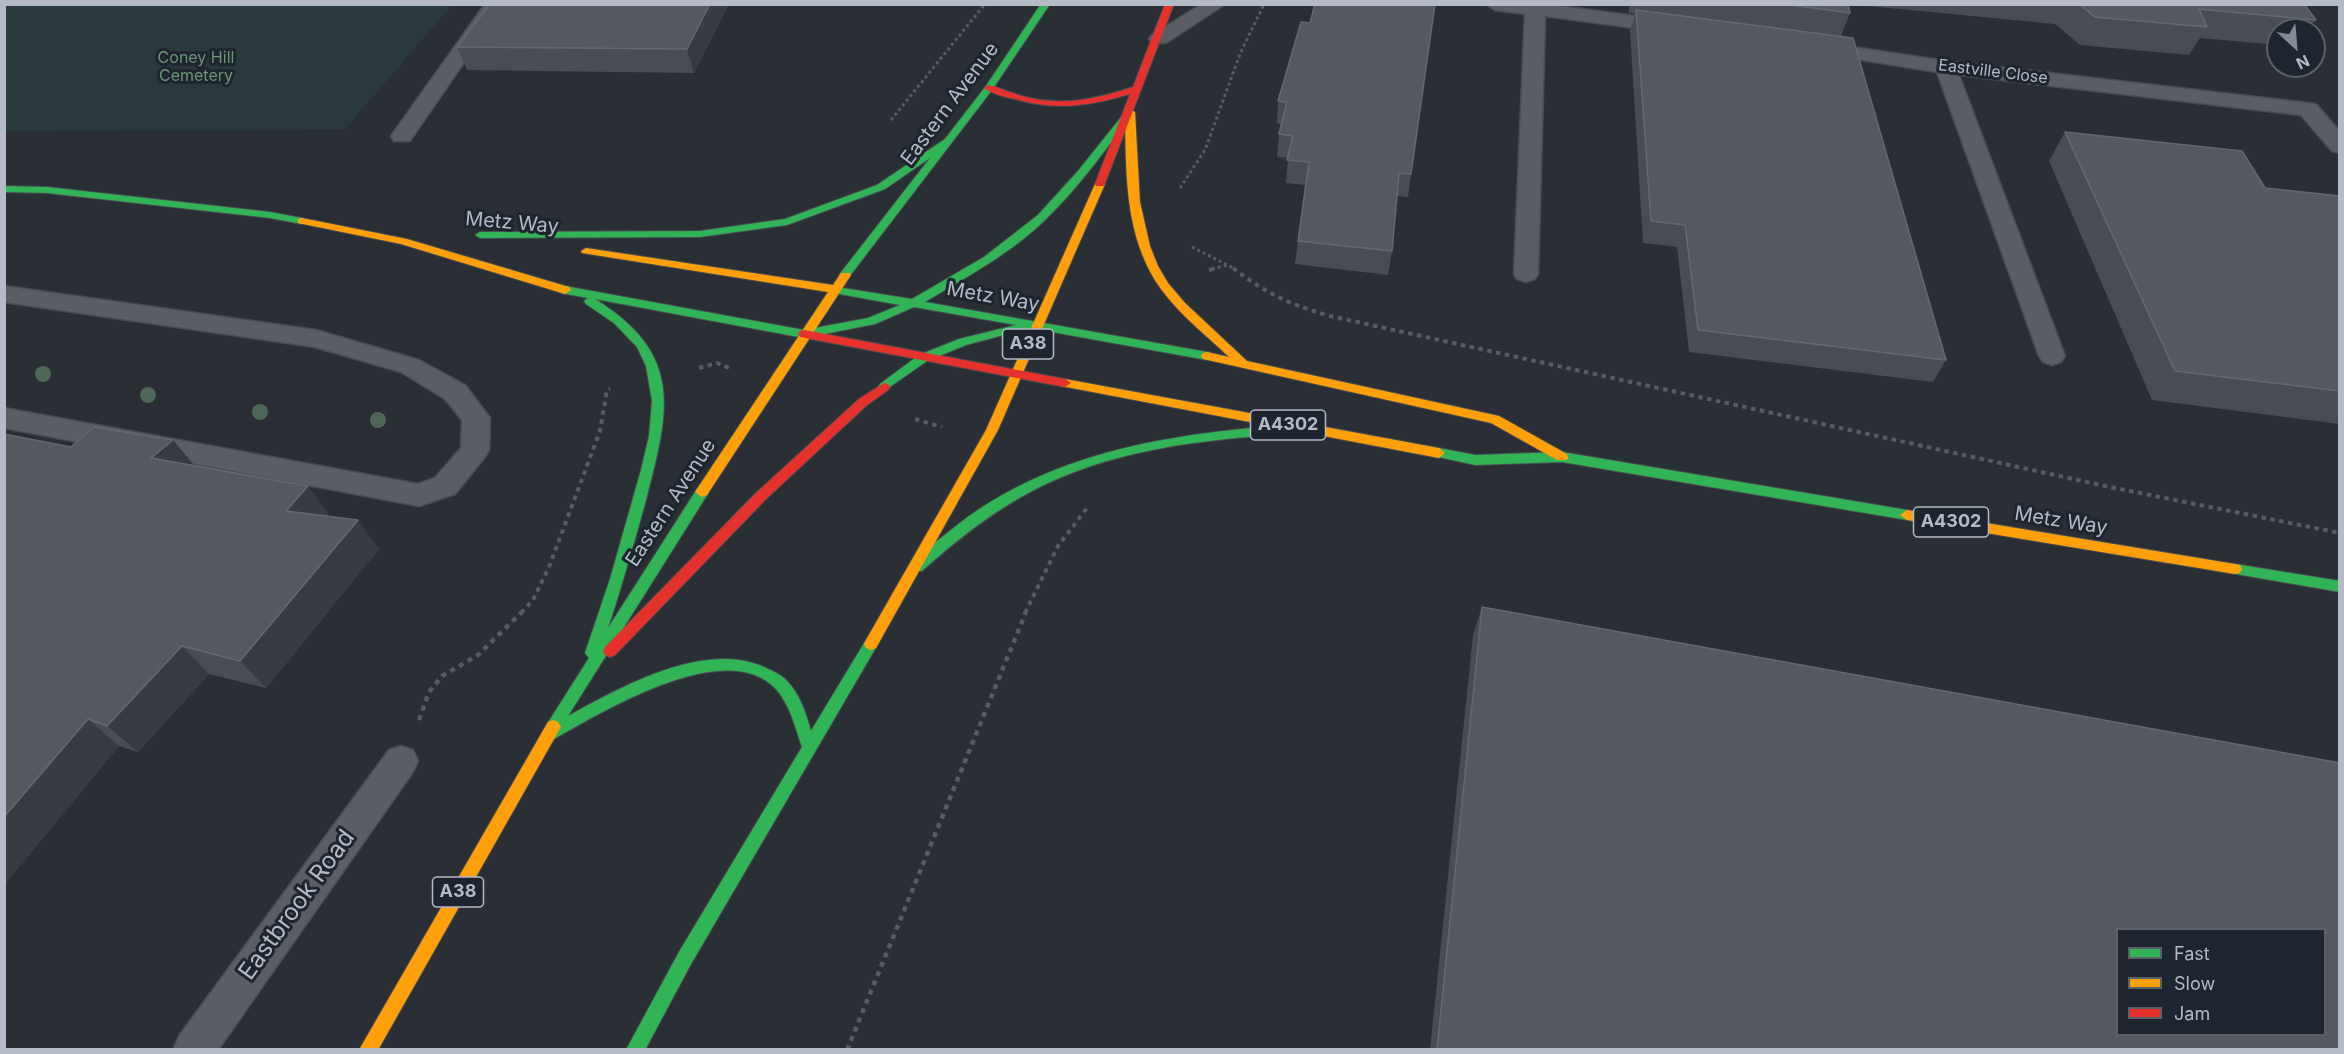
<!DOCTYPE html>
<style>
body{margin:0}
#map{position:relative;width:2344px;height:1054px;overflow:hidden;background:#2a2f35;font-family:Inter,sans-serif}
canvas{display:block}
.frame{position:absolute;inset:0;border:6px solid #b4bbc6;pointer-events:none}
.legend{position:absolute;left:2116px;top:928px;width:210px;height:108px;box-sizing:border-box;background:#1e252f;border:2px solid #5a616b;margin:0;padding:8px 10px;list-style:none;font-size:18px;color:#b4bbc6}
.legend li{display:flex;align-items:center;gap:12px;height:30px}
.legend b{width:30px;border:2px solid #5a616b}
.north{position:absolute;left:2266px;top:18px;width:60px;height:60px;box-sizing:border-box;background:#1e252f;border:2px solid #5a616b;border-radius:50%;rotate:154deg;font-size:16px;font-weight:700;line-height:24px;text-align:center;color:#b4bbc6}
.north::after{content:'';display:block;margin:auto;width:21px;height:27px;background:#848a93;clip-path:polygon(50% 0,100% 100%,50% 72%,0 100%)}
</style>
<div id="map">
<canvas width="2344" height="1054"></canvas>
<div class="frame"></div>
<ul class="legend">
<li><b style="height:8px;background:#30b455"></b>Fast</li>
<li><b style="height:8px;background:#ff9f0a"></b>Slow</li>
<li><b style="height:8px;background:#e5322d"></b>Jam</li>
</ul>
<div class="north">N</div>
</div>
<script>
const ctx = document.querySelector('canvas').getContext('2d');
ctx.lineJoin = 'round';
function paint(path, color) {
  ctx.fillStyle = color;
  ctx.fill(path, 'evenodd');
}
function trace(path, color, width, dash) {
  ctx.strokeStyle = color;
  ctx.lineWidth = width;
  ctx.lineCap = dash ? 'butt' : 'round';
  ctx.setLineDash(dash || []);
  ctx.stroke(path);
}
function write(font, color, halo, rows, align = 'center') {
  ctx.font = font + ' Inter,sans-serif';
  ctx.lineWidth = 6;
  ctx.setLineDash([]);
  ctx.textBaseline = 'middle';
  ctx.strokeStyle = halo;
  ctx.fillStyle = color;
  for (const [text, x, y, turn = 0] of rows) {
    ctx.save();
    ctx.translate(x, y);
    ctx.rotate((+turn || 0) * Math.PI / 180);
    ctx.textAlign = isNaN(turn) ? turn : align;
    if (halo) ctx.strokeText(text, 0, 0);
    ctx.fillText(text, 0, 0);
    ctx.restore();
  }
}
const green = new Path2D(`
 M4,5L5,4L452,5L345,129L5,131Z`);
const pathFar2 = new Path2D(`
 M891,120L985,4
 M1180,188L1205,150L1240,54L1264,4
 M1192,247L1235,269
 M1212,269L1228,265`);
const pathFar1 = new Path2D(`
 M1233,268C1267,294 1289,304 1330,316L2105,486L2340,533
 M1209,270L1218,268
 M699,368L717,363L729,368
 M915,419L942,427
 M521,613L533,600L549,567L600,431L607,390L610,389
 M1025,613L1058,546L1087,508`);
const path = new Path2D(`
 M419,720L429,692L442,676L478,655L522,612
 M847,1050L1026,612`);
const lane = new Path2D(`
 M485,4H504L410,141H394L391,136Z
 M1202,4H1225L1166,43H1152L1149,39L1152,35Z
 M1486,4H1544L1673,21L1680,23L1683,27L1680,31L1673,33L1545,16L1538,274L1535,279L1526,282L1517,279L1514,274L1525,14L1495,10Z
 M1819,42L1946,61L2308,103L2316,104L2340,132V153L2332,151L2301,115L1959,75L2065,356L2061,362L2052,365L2043,362L2039,356L1937,72L1812,52L1809,48L1812,44Z
 M4,286L316,330L419,360L465,385L490,418L489,450L485,457L455,494L419,506L4,428V408L418,484L435,478L461,448L462,420L445,399L401,372L315,347L4,302Z
 M401,746L413,750L418,761L413,772L218,1050H173L179,1036L389,750Z`);
const fast = new Path2D(`
 M1041,4H1050L992,90L849,277H841L839,275L930,158L885,189L787,225L700,237L480,238L475,235L480,232L700,231L785,219L877,185L945,139L986,86Z
 M1129,110L1132,111V115C1105,150 1079,187 1047,218C1012,253 966,277 925,302L1207,352L1211,353L1213,356L1211,359L1207,360L1030,328L966,345L927,361L884,391L880,390L878,387L880,384L919,355L959,339L1016,325L914,307L875,324L804,338L595,299C685,355 669,411 646,500C634,543 622,586 608,628L697,489L702,487L709,492L568,716C621,687 704,640 764,667C772,671 781,674 787,681C800,694 806,714 811,731L866,640L871,638L876,640L878,644L691,964L645,1050H626L679,952L802,747C795,727 790,704 775,688C725,637 604,711 554,739L549,741L544,739L541,734L544,729L589,658L585,653L610,579L641,470L649,436L652,401L646,366L637,347L614,323L586,304L584,301L588,298L561,293L559,290L565,286L804,330L868,318L900,305L834,293L828,289L830,286L912,299L984,257L1038,215L1078,171L1126,111Z
 M4,186L47,187L270,212L302,218L307,221L302,224L270,218L47,193L4,192Z
 M1262,427L1268,431L1266,434C1254,438 1239,437 1226,439C1203,442 1180,444 1158,449C1057,468 997,504 922,571H912L910,567C918,553 938,541 951,530C1040,458 1150,437 1262,427Z
 M1439,448L1475,455L1562,452L1907,510L1914,515L1907,520L1562,462L1475,465L1434,456L1433,453L1434,450Z
 M2235,564L2340,581V592L2230,573L2228,569L2230,565Z`);
const slow = new Path2D(`
 M1130,109L1135,112L1140,202L1150,246L1158,266L1168,283L1185,303L1247,361L1499,416L1567,454L1568,457L1567,460H1557L1491,423L1203,359L1201,356L1203,353L1207,352L1229,357C1206,335 1180,315 1161,289C1124,238 1126,172 1125,112Z
 M1100,181L1105,184L998,430L876,648L871,650L866,648L864,644L866,640L986,430L1095,184Z
 M302,218L407,239L569,287L571,290L565,294L401,244L298,223V219Z
 M586,248L833,285L841,273H849L851,275L707,495L702,497L695,492L828,292L582,253L581,251Z
 M1065,379L1439,448L1445,453L1439,458L1061,386L1059,383Z
 M1907,510L2235,564L2240,565L2242,569L2240,573L2235,574L1907,520L1900,515Z
 M553,720L558,722L561,727L558,732L378,1050H359L548,722Z`);
const jam = new Path2D(`
 M1165,4H1174L1104,186H1096L1095,184L1130,94C1090,106 1055,111 1015,99C1005,97 992,94 984,88L989,85C1003,89 1016,95 1030,98C1066,106 1099,98 1133,87Z
 M804,330L1065,379L1071,383L1065,387L800,337L798,334L800,331Z
 M884,383L888,384L890,387L888,390L867,405L766,499L615,655L610,657L605,655L603,651L605,647L756,493L859,399Z`);
const trees = [
 [43,374],
 [148,395],
 [260,412],
 [378,420]
];
const wall = new Path2D(`
 M729,4L694,73L467,70L457,47Z
 M1629,4H1848L1850,13L1841,36L1946,360L1933,382L1689,352L1677,247L1643,243L1630,31L1635,14L1629,13Z
 M1848,4H2304L2316,20L2308,30H2278V45L2200,38L2189,55L2080,45L2055,24Z
 M1301,22L1411,174L1408,197L1397,196L1392,251L1388,275L1295,264L1298,241L1305,185L1286,183L1288,158L1277,157L1279,134L1281,124L1277,123L1278,101Z
 M2065,132L2265,188L2340,196V424L2152,400L2049,161Z
 M173,440L195,466L329,514L328,516L379,549L266,688L209,674L138,752L119,746L4,885L71,447Z
 M1482,607L2340,1050H1430L1473,635Z`);
const shadedWall = new Path2D(`
 M710,4H729L694,73L687,49Z
 M173,440L197,469L151,458Z
 M308,486L329,514L308,540L286,511Z
 M358,520L379,549L266,688L240,661Z
 M182,646L209,674L138,752L107,726Z
 M88,719L119,746L4,885V817Z`);
const building = new Path2D(`
 M490,4H710L687,49L457,47Z
 M1315,4H1435L1411,174L1399,173L1392,251L1298,241L1309,162L1287,160L1293,136L1279,134L1287,102L1278,101L1301,22L1310,23Z
 M1783,4H1848L1850,13Z
 M2079,4H2304L2316,20L2199,9L2207,27L2095,17Z
 M1636,10L1853,38L1946,360L1698,330L1685,225L1651,221Z
 M2065,132L2242,151L2265,188L2340,196V391L2175,371Z
 M94,427L173,440L151,458L308,486L286,511L358,520L240,661L182,646L107,726L88,719L4,817V434L71,447Z
 M1482,607L2340,763V1050H1437ZM2118,930H2325V1035H2118Z`);
const farParknames = [
 ["Coney Hill",196,58],
 ["Cemetery",196,76]
];
const farStreetnames = [
 ["Eastville Close",1993,72,7]
];
const shields = [
 [1028,344,51],
 [1288,425,75],
 [1951,522,75],
 [458,892,51]
];
const shieldNames = [
 ["A38",1028,344],
 ["A4302",1288,425],
 ["A4302",1951,522],
 ["A38",458,892]
];
const streetNames = [
 ["Eastern Avenue",950,104,-53],
 ["Metz Way",512,223,5],
 ["Metz Way",993,297,10],
 ["Eastern Avenue",671,503,-57],
 ["Metz Way",2061,521,9]
];
const nearStreetnames = [
 ["Eastbrook Road",297,905,-54]
];
paint(green, '#2a3a3c');
trace(lane, '#484b50', 3);
trace(fast, '#484b50', 2);
trace(slow, '#484b50', 2);
trace(jam, '#484b50', 2);
trace(pathFar2, '#585c60', 3, [3, 3]);
trace(pathFar1, '#585c60', 4, [4.5, 4.5]);
trace(path, '#585c60', 4.5, [5, 5]);
paint(lane, '#5a5d63');
paint(fast, '#30b455');
paint(slow, '#ff9f0a');
paint(jam, '#e5322d');
ctx.fillStyle = '#4f6759';
for (const [x, y] of trees) {
  ctx.beginPath();
  ctx.arc(x, y, 8, 0, 2 * Math.PI);
  ctx.fill();
}
paint(wall, '#494c53');
paint(shadedWall, '#383c42');
paint(building, '#55585f');
trace(building, '#64686f', 1.5);
write('16px', '#6d9577', '#1e252f', farParknames);
write('16px', '#b4bbc6', '#1e252f', farStreetnames);
for (const [x, y, w] of shields) {
  const box = new Path2D();
  box.roundRect(x - w / 2, y - 15, w, 30, 4.5);
  ctx.fillStyle = '#1e252f';
  ctx.fill(box);
  trace(box, '#b4bbc6', 1.5);
}
write('bold 18px', '#b4bbc6', null, shieldNames);
write('20px', '#b4bbc6', '#1e252f', streetNames);
write('24px', '#b4bbc6', '#1e252f', nearStreetnames);
</script>
